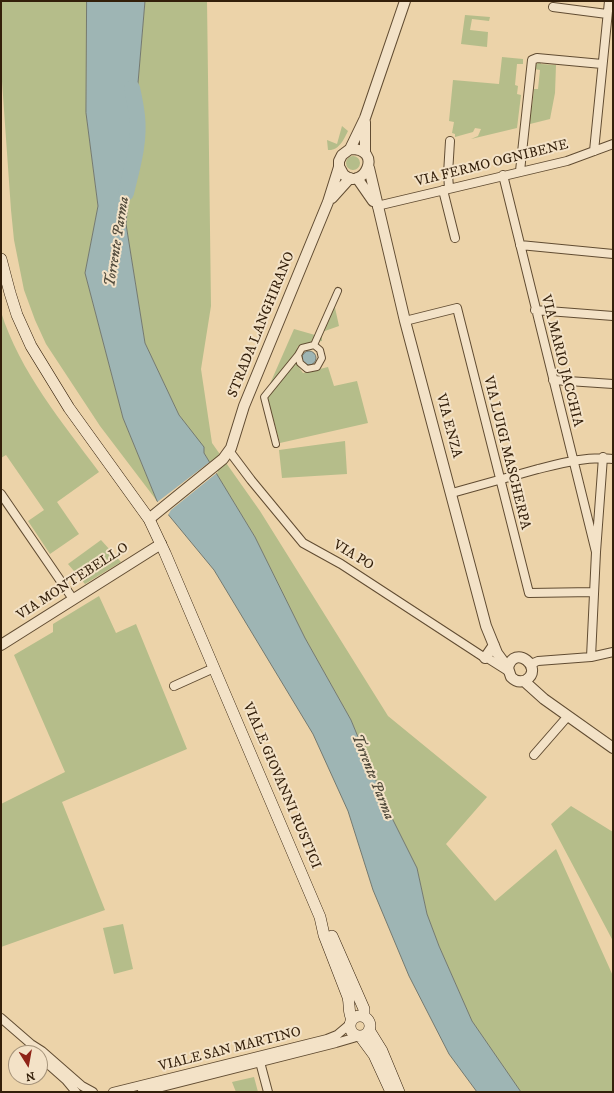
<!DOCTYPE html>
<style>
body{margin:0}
#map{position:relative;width:614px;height:1093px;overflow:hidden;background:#ecd3a9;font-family:"IM FELL DW Pica",serif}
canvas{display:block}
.frame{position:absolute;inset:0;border:2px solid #331f0a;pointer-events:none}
.north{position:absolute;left:8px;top:1045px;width:40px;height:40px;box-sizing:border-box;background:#f3e2c7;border:1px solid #a6947b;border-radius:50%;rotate:169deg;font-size:11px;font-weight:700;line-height:16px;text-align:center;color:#331f0a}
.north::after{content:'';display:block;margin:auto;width:14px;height:18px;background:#8f2418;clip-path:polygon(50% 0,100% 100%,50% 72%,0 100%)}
</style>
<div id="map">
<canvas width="614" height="1093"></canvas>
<div class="frame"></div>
<div class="north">N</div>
</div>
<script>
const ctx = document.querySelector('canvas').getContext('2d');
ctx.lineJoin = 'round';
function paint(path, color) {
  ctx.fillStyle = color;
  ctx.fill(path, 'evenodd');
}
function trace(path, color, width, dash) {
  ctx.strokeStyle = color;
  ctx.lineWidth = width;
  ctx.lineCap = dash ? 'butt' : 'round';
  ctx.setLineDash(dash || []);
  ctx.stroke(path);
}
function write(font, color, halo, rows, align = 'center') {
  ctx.font = font + ' "IM FELL DW Pica",serif';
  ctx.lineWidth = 4;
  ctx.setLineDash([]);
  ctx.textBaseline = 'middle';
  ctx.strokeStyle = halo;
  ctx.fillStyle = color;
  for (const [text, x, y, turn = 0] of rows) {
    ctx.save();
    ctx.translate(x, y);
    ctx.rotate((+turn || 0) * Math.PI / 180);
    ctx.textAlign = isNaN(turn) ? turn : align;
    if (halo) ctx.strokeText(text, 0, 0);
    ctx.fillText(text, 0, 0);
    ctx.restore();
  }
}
const green = new Path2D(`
 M1,1H87L86,113L98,206L85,273L123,418L157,501L100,426L46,344L35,320L24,290L14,240L11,210L1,67Z
 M145,1H207L211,306L201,369L212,443L260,511L388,716L487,797L446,844L495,901L556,849L613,976V1092H521L472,1021L439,946L427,914L417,868L389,812L351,720L305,638L255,537L204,453L203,447L179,415L145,343L126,224Z
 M465,15L490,17L489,21L472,19L470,30L488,32L487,47L461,44Z
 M502,57L523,59V64H517L515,85L518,86L517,94L521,95L517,128L471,139L478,136L481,129L475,128L473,132L455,137V134L452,133L454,122L449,121L453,80L499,84Z
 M540,62H541V64L556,65L555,93L550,119L530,124V126L527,125L529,106H532L534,89H538L540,70L534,69L535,65Z
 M342,126L348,131C344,139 339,151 328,150L327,140L337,144Z
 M346 163a7 7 0 1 1 14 0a7 7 0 1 1-14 0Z
 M334,303L339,326L322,332V341L298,346L294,360L303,373L328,367L334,386L357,381L368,423L280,443L266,393L294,329L315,335Z
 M1,312C20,372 62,422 99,472L57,502L79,534L50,554L28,521L44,510L6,455L1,458Z
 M345,441L347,474L282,478L279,450Z
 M101,540L121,562L85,584L68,564Z
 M99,596L116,633L136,624L187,749L62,802L105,910L1,947V804L65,772L14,655L53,632V624Z
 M571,806L613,832V941L551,824Z
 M123,924L133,969L114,974L103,928Z
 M254,1077L258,1092H236L232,1082Z`);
const water = new Path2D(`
 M87,1H145L126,224L145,343L179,415L204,447V453L255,537L305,638L351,720L389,812L417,868L427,914L439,946L472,1021L521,1092H477L449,1054L409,976L373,890L348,811L313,734L214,570L157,501L123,418L85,273L98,206L86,113Z
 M302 358a7 7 0 1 1 14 0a7 7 0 1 1-14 0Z`);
const pier = new Path2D(`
 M211,461L218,472L171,510L167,517L156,503Z`);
const river = new Path2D(`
 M126,193C132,168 140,142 137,116C136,107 134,97 132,88`);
const pedestrian = new Path2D(`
 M314,345L302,348L298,355L300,363L307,369L317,367L322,358L320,350L314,345L338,291
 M276,444L264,397L298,355`);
const minor = new Path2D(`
 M553,7L607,14
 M594,151L609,1
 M520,171L532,60L537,58L602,64
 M503,175L596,552
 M449,188L448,174L450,141
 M443,190L455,238
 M377,206L567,161L613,144
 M520,245L613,254
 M535,310L613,316
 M405,321L457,308L529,593L594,592
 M553,380L613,384
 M230,452L251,480L303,543L341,564L485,658L489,659L508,671
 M452,493C480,485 509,477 538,469C562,463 587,456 613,459
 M1,494L73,599
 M591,657L596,552L603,457
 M531,664L538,661L591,657L613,652
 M174,686L214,668
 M534,755L568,716
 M1,1018L31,1044L42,1051L82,1086L93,1092
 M40,1057L66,1080L76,1092
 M260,1062L268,1092
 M113,1092L327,1039L337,1035L350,1024
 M142,1092L336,1043L360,1036`);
const tertiary = new Path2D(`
 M365,122V153
 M339,167C341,169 342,173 344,175C363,192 385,148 350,149
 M369,168L405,321L486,626L497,653L508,668L511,677C515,681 520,683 526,680C545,668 514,643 508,668
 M357,178L373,201
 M332,198L350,178
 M149,519L223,459L231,448L244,406L328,202L339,167V161L342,155L350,149L365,118L405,1
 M1,645L161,544
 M485,658L494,645
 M524,681L544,699L613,748`);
const secondary = new Path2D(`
 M1,259L10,293L17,315L31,346L69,408L149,519L165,553L320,917L324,935L348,997C350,1005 348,1013 352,1019
 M332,936L364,1009V1016
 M350 1026a10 10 0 1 1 20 0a10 10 0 1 1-20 0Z
 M369,1030L382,1051L399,1092
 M360,1036L374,1055L391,1092`);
const streetNames = [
 ["VIA FERMO OGNIBENE",492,164,-14],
 ["STRADA LANGHIRANO",262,325,-68],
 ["VIA MARIO JACCHIA",561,361,76],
 ["VIA ENZA",448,426,75],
 ["VIA LUIGI MASCHERPA",506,453,76],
 ["VIA PO",353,556,31],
 ["VIA MONTEBELLO",73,582,-33],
 ["VIALE GIOVANNI RUSTICI",281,786,67],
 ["VIALE SAN MARTINO",230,1050,-14]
];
const waterNames = [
 ["Torrente Parma",118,242,-81],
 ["Torrente Parma",372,777,68]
];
paint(green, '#b5bd8a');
paint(water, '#9eb5b4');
trace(water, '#737970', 1);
paint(pier, '#ecd3a9');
trace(river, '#9eb5b4', 16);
trace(pedestrian, '#614c32', 8);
trace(minor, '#614c32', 10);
trace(tertiary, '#614c32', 12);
trace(secondary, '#331f0a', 12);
trace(pedestrian, '#f3e2c7', 6);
trace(minor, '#f3e2c7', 8);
trace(tertiary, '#f3e2c7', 10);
trace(secondary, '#f3e2c7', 11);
write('14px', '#331f0a', '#f3e2c7', streetNames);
write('italic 15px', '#534c3d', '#f3e2c7', waterNames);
</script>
